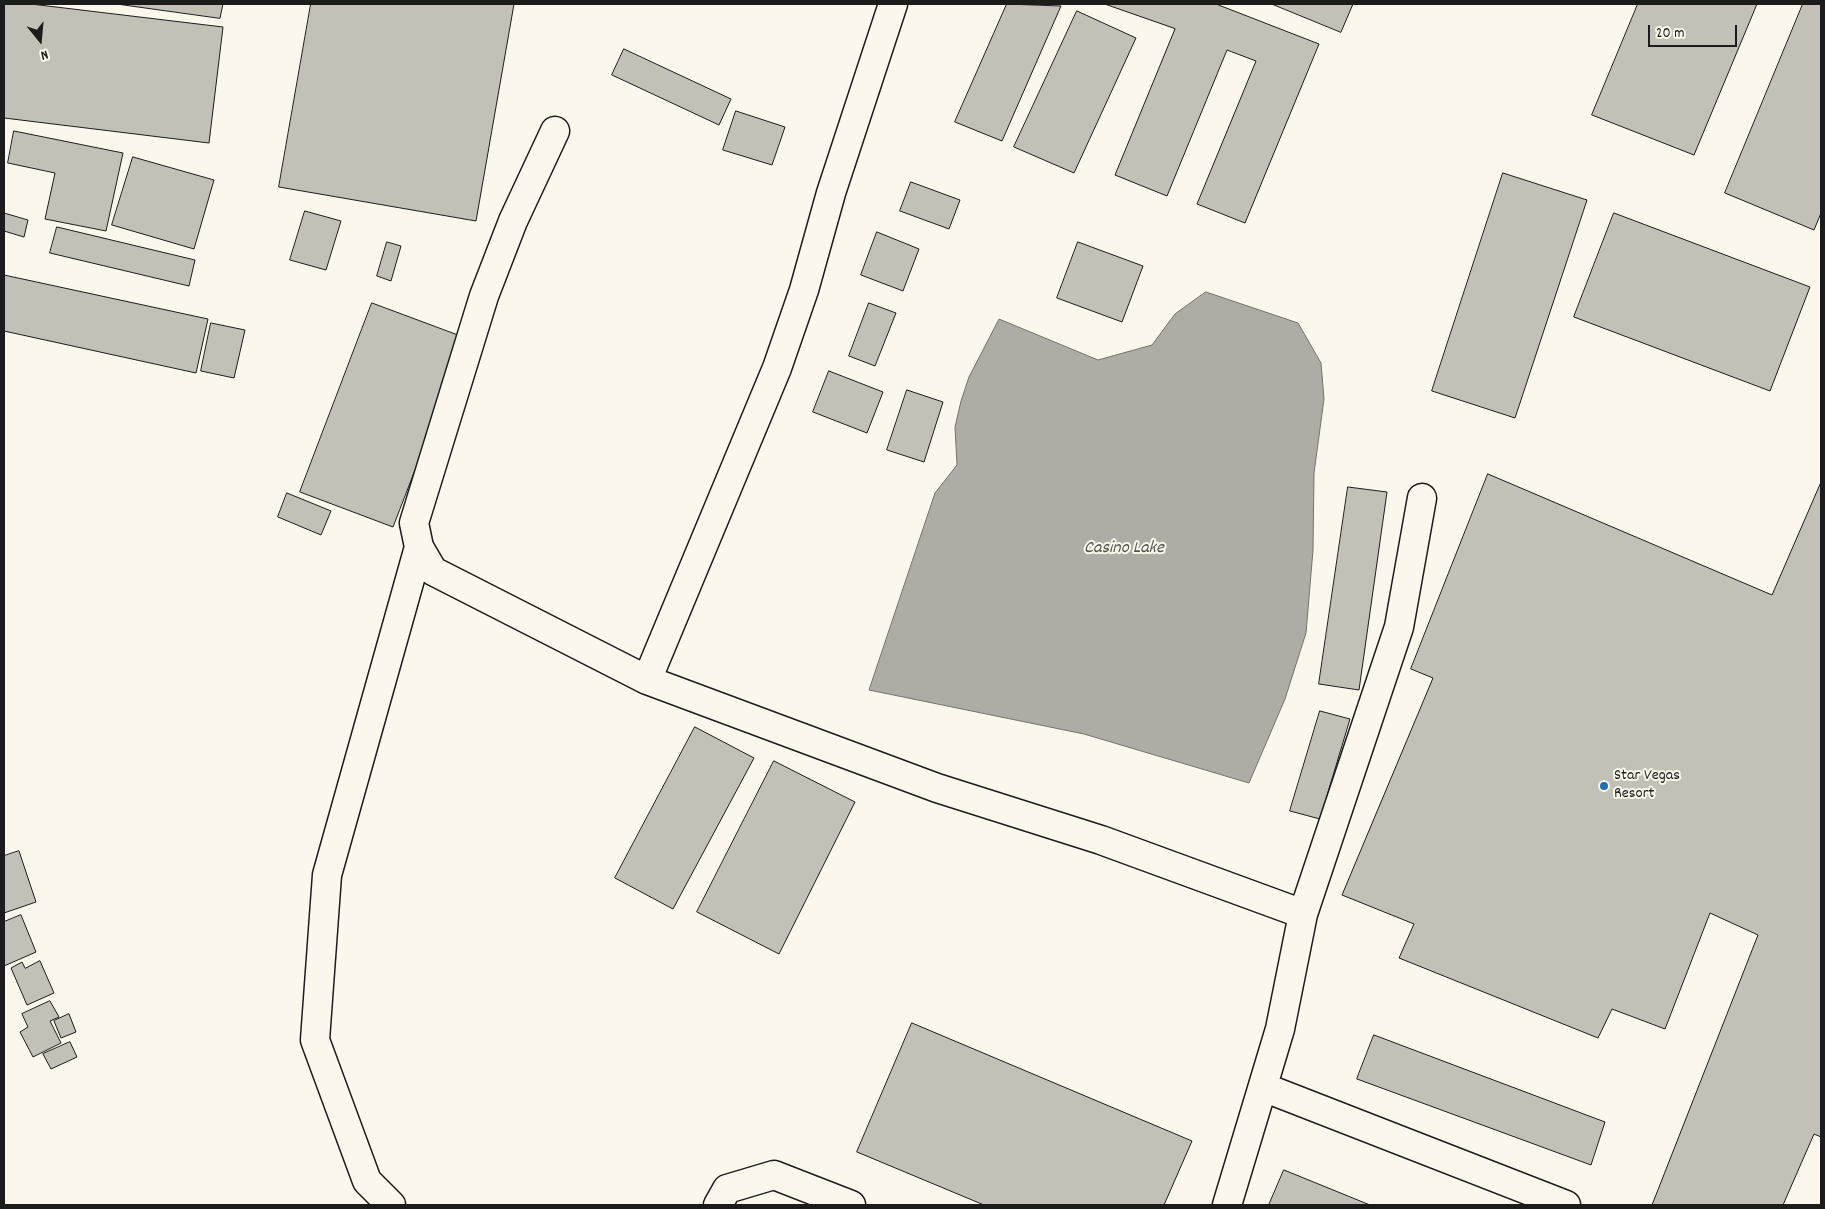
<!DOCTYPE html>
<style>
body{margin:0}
#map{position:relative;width:1825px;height:1209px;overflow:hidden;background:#fbf7ec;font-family:Dekko,sans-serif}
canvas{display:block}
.frame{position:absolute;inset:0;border:5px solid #1c1c1c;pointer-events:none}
.north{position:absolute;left:15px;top:15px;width:50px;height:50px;-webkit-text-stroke:4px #fbf7ec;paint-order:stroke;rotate:163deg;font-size:14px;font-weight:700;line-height:20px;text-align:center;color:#1c1c1c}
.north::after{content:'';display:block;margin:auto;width:18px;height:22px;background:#1c1c1c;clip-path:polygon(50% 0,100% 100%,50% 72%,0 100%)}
.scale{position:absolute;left:1648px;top:25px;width:89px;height:22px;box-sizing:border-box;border:2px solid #1c1c1c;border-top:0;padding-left:6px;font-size:15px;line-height:18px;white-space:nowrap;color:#1c1c1c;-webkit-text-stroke:4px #fbf7ec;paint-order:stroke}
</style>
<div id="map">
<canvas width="1825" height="1209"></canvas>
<div class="frame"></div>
<div class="north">N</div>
<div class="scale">20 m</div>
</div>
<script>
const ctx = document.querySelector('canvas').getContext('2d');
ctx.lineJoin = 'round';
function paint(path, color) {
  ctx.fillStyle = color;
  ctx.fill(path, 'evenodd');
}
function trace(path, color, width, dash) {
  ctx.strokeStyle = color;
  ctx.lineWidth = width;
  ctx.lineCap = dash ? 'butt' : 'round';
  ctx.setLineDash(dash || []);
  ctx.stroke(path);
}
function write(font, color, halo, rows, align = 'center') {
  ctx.font = font + ' Dekko,sans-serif';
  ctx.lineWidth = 4;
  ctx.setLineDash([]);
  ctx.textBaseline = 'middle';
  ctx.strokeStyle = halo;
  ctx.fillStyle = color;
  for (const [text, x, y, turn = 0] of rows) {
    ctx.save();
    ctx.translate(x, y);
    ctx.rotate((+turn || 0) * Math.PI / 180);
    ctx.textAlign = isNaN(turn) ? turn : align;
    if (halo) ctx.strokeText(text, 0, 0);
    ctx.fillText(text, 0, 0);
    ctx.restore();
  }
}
const water = new Path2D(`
 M1206,292L1298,323L1321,363L1324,399L1314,473L1313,550L1306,633L1285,699L1249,783L1084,734L869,690L935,493L957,465L955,427L961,401L969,377L999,319L1098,360L1152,345L1175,314Z`);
const building = new Path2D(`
 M4,4H31L223,27L209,143L4,118Z
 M117,4H223L220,18Z
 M311,4H514L476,221L279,187Z
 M1007,4L1061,6L1002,141L955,122Z
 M1105,4H1216L1319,44L1245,223L1197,204L1256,61L1227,50L1167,196L1115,175L1175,29Z
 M1272,4H1353L1341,32Z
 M1638,4H1757L1694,155L1592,115Z
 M1803,4H1821V213L1814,230L1725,193Z
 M1077,11L1136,38L1074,173L1014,147Z
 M624,49L731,99L719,125L612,75Z
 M736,111L785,127L772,165L723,150Z
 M14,131L123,153L106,231L45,219L55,173L8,163Z
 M133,157L214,180L194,249L112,225Z
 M1503,173L1587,200L1515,418L1432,391Z
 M911,182L960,200L949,229L900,211Z
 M305,211L341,221L326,270L290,260Z
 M4,213L28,220L24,237L4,231Z
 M1614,213L1810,287L1770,391L1574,317Z
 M57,227L195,260L189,286L50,253Z
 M877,232L919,249L903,291L861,275Z
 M387,242L401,246L391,281L377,276Z
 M1078,242L1143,266L1122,322L1057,298Z
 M4,275L208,319L196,373L4,331Z
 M372,303L466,338L393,527L300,492Z
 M869,303L896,313L875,366L849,356Z
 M211,323L245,330L234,378L201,371Z
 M829,371L883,392L867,433L813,412Z
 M907,390L943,402L924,462L887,450Z
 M1488,474L1772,595L1821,482V1137L1814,1134L1783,1205H1652L1758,935L1710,913L1665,1029L1612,1009L1598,1038L1399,958L1414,924L1342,895L1433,678L1411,669Z
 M1348,487L1387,492L1359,690L1319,684Z
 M287,493L331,511L321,535L278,517Z
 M1320,711L1350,719L1320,819L1290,811Z
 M695,727L754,758L673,909L615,878Z
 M774,761L855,802L779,954L697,912Z
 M19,851L36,902L4,913V856Z
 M21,915L36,952L4,966V922Z
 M40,961L54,993L27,1005L11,968L22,962L25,968Z
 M50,1001L59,1017L50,1021L61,1043L33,1057L20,1032L28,1027L22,1014Z
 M69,1014L76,1032L61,1038L54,1021Z
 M912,1023L1192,1141L1164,1205H984L857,1152Z
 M1374,1035L1605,1122L1591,1165L1357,1079Z
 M70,1042L77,1057L51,1069L43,1054Z
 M1284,1170L1370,1205H1269Z`);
const minor = new Path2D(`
 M555,131L513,221L484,296L414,523L419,547L433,571L647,680L937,788L1101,840L1303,914
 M647,680L777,368L804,290L831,193L893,4
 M1263,1087L1566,1205
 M391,1205L367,1181L315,1040L327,875L419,547
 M718,1205L727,1189L774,1175L851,1205
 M1227,1205L1280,1029L1303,914L1399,627L1422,498`);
const markers = [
 [1604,786,5,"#1f6fb2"]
];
const poiNames = [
 ["Star Vegas",1614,777],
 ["Resort",1614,795]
];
const waterNames = [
 ["Casino Lake",1124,550]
];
paint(water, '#afaca5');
trace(water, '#74726e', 1);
paint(building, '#c3c0b8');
trace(building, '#1c1c1c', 1);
trace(minor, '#1c1c1c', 31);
trace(minor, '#fbf7ec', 28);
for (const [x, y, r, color] of markers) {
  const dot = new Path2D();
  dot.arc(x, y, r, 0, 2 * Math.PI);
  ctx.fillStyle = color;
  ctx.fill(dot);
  trace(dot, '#fbf7ec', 2);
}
write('16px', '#1c1c1c', '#fbf7ec', poiNames, 'left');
write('italic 18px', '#575653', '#fbf7ec', waterNames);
</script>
